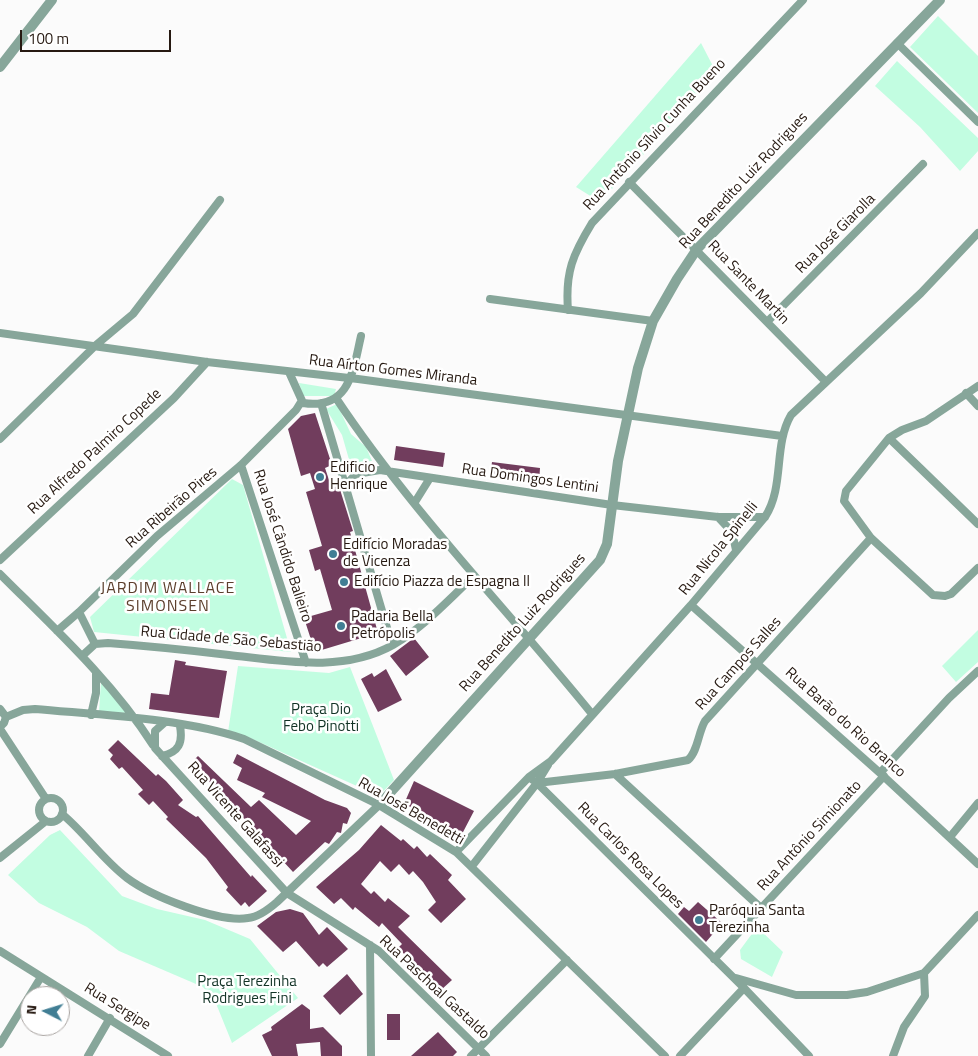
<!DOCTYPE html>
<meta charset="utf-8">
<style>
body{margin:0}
#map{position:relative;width:978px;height:1056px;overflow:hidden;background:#fbfbfb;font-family:"Titillium Web",sans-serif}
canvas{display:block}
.north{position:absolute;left:20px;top:986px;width:50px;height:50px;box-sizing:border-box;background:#fff;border:1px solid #a8a3a0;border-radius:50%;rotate:275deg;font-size:14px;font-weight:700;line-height:20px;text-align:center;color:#261911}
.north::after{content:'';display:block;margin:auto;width:18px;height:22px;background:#417e94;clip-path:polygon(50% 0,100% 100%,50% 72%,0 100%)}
.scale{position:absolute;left:20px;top:30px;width:151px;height:22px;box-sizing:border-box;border:2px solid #261911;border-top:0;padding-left:6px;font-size:15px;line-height:18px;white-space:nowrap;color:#261911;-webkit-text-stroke:4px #fff;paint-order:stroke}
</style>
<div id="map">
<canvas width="978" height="1056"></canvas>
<div class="north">N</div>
<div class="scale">100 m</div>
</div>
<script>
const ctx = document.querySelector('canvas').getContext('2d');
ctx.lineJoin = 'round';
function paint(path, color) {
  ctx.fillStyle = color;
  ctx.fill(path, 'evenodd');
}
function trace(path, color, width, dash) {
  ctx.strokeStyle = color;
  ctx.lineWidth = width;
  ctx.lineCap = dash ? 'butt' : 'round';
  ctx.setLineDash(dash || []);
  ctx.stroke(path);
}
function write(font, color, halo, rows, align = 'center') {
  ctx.font = font + ' "Titillium Web",sans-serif';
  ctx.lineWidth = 5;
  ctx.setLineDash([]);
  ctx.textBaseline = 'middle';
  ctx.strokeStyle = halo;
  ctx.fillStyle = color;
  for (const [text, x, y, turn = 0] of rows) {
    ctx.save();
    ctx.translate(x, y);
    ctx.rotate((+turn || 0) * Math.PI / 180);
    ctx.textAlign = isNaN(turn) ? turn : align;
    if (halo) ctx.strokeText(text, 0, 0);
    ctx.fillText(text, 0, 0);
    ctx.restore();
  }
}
const green = new Path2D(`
 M938,16L978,56V113L910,47Z
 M701,43L717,74L600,202L576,187Z
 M897,61L978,138V151L960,171L920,127L875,86Z
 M299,383L336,389L334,396H303Z
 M337,404L351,434L366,447L372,461L350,463L342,435L326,409Z
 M232,479L243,485L291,652L94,632L90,617Z
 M978,630V662L956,682L942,666Z
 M238,666L329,673L350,667L394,780L379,796L248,737L228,732Z
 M101,681L130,713L99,712Z
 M60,830L122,896L157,909L205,920L250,939L298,998L232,1043L215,1001L203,987L119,951L87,927L39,903L8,875L50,835Z
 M757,927L783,952L772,977L741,959L740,950Z`);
const building = new Path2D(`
 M315,413L332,465L325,468L330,483L337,480L353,531L350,532L378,633L315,652L304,618L332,610L320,569L315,571L309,550L322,546L306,492L315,489L310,473L301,476L288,429L301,416Z
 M396,446L445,453L443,467L394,460Z
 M492,462L540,468L539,483L490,477Z
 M414,638L429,657L406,676L390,656Z
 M175,660L186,662L185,665L227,671L219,718L149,709L151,693L169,695Z
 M386,669L402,700L378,712L361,679L372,673L374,677Z
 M118,740L156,776L158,774L166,781L183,800L178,805L196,817L198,816L251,877L252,875L267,891L249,907L245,902L241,906L226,890L228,887L206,858L166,819L168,817L153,801L149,805L138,794L143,790L122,767L119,769L110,759L113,755L108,750Z
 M237,754L325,800L347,808L351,813L347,824L343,823L341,833L337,832L329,844L325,842L293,872L216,788L190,764L198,756L251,807L259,800L296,835L311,821L262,797L265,793L237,780L242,768L233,763Z
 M414,781L474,811L462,834L404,804Z
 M381,825L401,841L403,839L414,849L417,846L427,857L430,854L452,875L448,880L466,899L441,923L428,910L436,902L423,882L413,871L409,875L399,864L391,872L380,861L361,884L371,894L374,891L385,902L388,898L410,916L398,927L452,980L441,990L398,948L402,944L382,923L379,927L355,907L353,910L341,898L334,904L316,887L359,850Z
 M698,902L722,923L706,942L678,914L684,907L689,911Z
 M290,909L303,913L319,935L327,927L348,949L327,967L323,963L319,967L296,941L283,952L257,926L276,912Z
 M347,974L363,994L340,1015L323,996Z
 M302,1004L310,1010V1029L323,1027L342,1046V1056H321L320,1042L296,1044L298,1056H272L262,1035L272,1030L271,1027Z
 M387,1014H400V1040H387Z
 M438,1032L457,1052L453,1056H411Z`);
const minor = new Path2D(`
 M897,43L978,122
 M629,182L826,382
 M490,299L653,321
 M568,310C565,272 573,254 592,223L803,0
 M767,322L923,164
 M0,333L207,362L358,379L782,436
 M289,372L303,403C350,410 353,371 361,336
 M978,386L926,421L902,430L889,438L846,491L844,501L871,538L933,595L945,596L951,594L978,568
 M966,393L978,406
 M336,398C411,511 507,609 592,714
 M321,403L392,645
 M889,438L978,524
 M0,439L96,345L133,314L220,200
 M241,465L306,663
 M345,486L356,474L380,470L612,505L718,517H765
 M415,502L430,478
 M718,517L732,532L736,550
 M0,560L174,398L207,362
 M0,574C54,628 112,681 153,745
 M691,605L880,773L978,864
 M79,612L95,644
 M57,631L79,612L157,536L241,465L296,410L301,402
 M82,656L95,644L108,643C148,646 188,650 229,655C283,661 343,673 393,645C424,627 448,600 474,576
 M0,709L6,717L4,723L0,727
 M91,715L96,693V672
 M6,717L23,710L35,709C100,715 182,718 244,739L379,805L456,852L665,1056
 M164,723L155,731V748L287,893L379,951L486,1056
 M0,729L46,799
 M162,756C179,752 183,743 180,726
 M880,773L949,698L978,671
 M615,774L761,908
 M529,777L537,783L615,774L688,760C698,751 698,733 705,721L871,538
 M537,783L744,988L809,1056
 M39 810a12 12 0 1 1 24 0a12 12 0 1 1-24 0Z
 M62,814C85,833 103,860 127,878C151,896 218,923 248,918C259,917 269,909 277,902L379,805
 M950,837L978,803
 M456,852L529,777L551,761L691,605L765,517C785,486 773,446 791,415L921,293L978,233
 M0,858L46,821
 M472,866L537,783L548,765
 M370,945L371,1056
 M0,951L168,1056
 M714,959L884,776
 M736,978L796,995H847L867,992L924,973L978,915
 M0,1044L41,977
 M88,1056L110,1018
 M471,1056L567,960
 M680,1056L744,988
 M893,1056L904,1027L925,996L924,973`);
const tertiary = new Path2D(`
 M0,67L52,0
 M379,805L600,560L607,544L618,461L638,368L653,321L677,279L697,249L940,0`);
const markers = [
 [320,477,5,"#417e94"],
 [333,554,5,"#417e94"],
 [344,582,5,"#417e94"],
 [341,626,5,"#417e94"],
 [699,920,5,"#417e94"]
];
const streetNames = [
 ["Rua Antônio Sílvio Cunha Bueno",655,135,-47],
 ["Rua Benedito Luiz Rodrigues",744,181,-47],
 ["Rua José Giarolla",836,234,-45],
 ["Rua Sante Martin",748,283,46],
 ["Rua Aírton Gomes Miranda",393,371,7],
 ["Rua Alfredo Palmiro Copede",95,452,-43],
 ["Rua Domingos Lentini",530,479,8],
 ["Rua Ribeirão Pires",172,508,-41],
 ["Rua José Cândido Balieiro",282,546,72],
 ["Rua Nicola Spinelli",719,549,-51],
 ["Rua Benedito Luiz Rodrigues",523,623,-48],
 ["Rua Cidade de São Sebastião",231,640,5],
 ["Rua Campos Salles",739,664,-48],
 ["Rua Barão do Rio Branco",845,723,42],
 ["Rua José Benedetti",411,812,30],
 ["Rua Vicente Galafassi",235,815,48],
 ["Rua Antônio Simionato",810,836,-47],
 ["Rua Carlos Rosa Lopes",630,856,45],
 ["Rua Paschoal Gastaldo",434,988,43],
 ["Rua Sergipe",117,1007,32]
];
const poiNames = [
 ["Edificio",330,468],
 ["Henrique",330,485],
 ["Edifício Moradas",343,545],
 ["de Vicenza",343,562],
 ["Edifício Piazza de Espagna ll",354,582],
 ["Padaria Bella",351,617],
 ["Petrópolis",351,634],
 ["Paróquia Santa",709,911],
 ["Terezinha",709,928]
];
const parkNames = [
 ["Praça Dio",321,710],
 ["Febo Pinotti",321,727],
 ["Praça Terezinha",247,982],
 ["Rodrigues Fini",247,999]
];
const neighbourhoodNames = [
 ["JARDIM WALLACE",168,589],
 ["SIMONSEN",168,607]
];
paint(green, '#c2fde1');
paint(building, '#713d5d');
trace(minor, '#87a69a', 8);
trace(tertiary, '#87a69a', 10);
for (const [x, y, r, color] of markers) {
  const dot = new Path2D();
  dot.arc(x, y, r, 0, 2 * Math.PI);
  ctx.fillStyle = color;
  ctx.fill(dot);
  trace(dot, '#fff', 2);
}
write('15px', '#261911', '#fff', streetNames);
write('15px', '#261911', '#fff', poiNames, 'left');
write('15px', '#123326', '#fff', parkNames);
ctx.letterSpacing = '1px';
write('16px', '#5c3f2d', '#fff', neighbourhoodNames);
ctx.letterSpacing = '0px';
</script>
